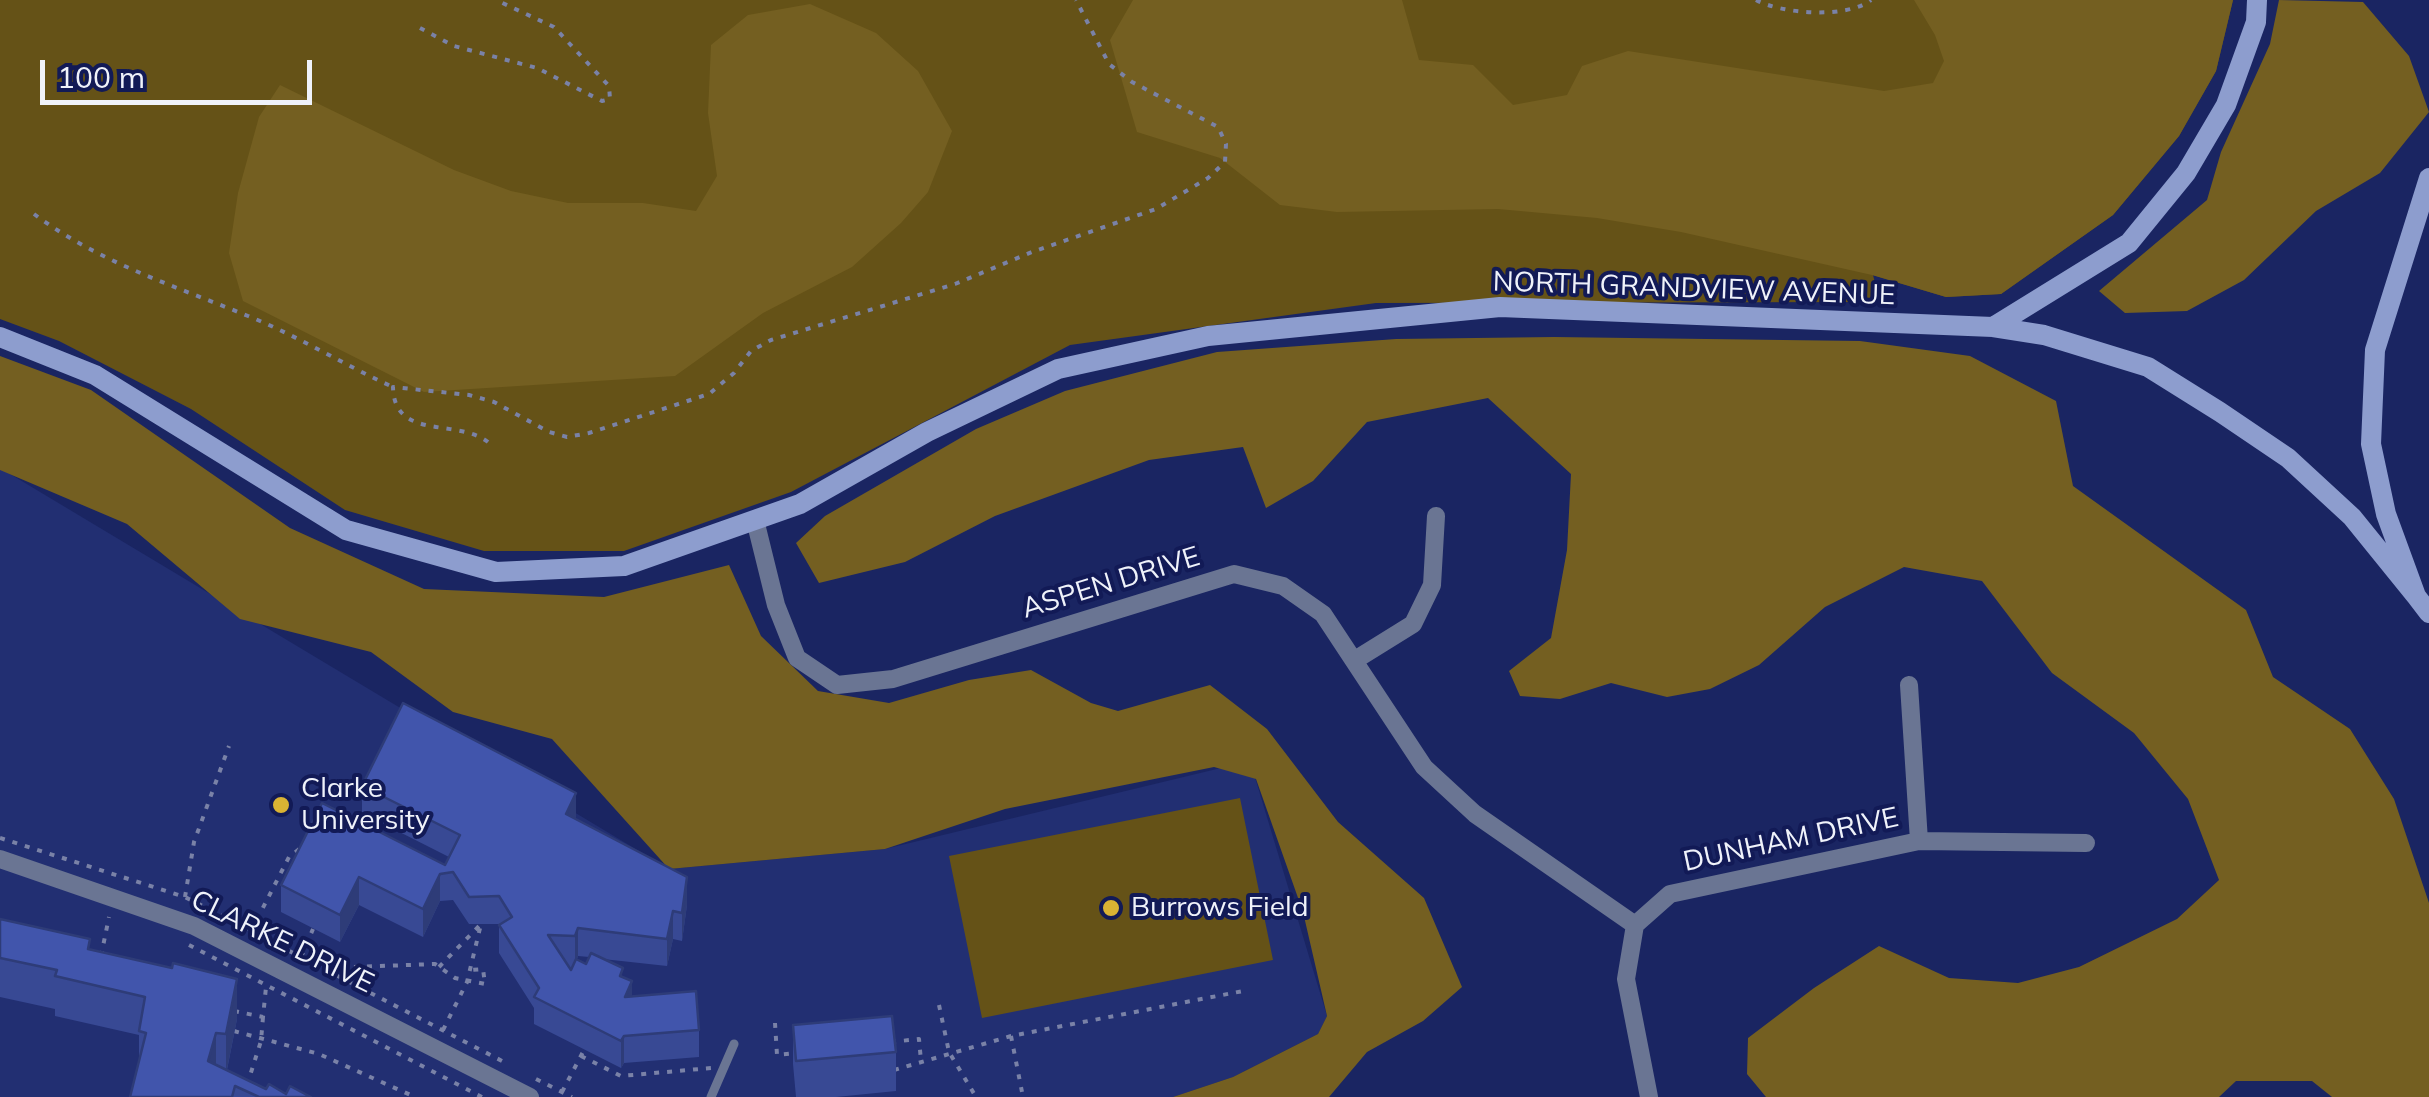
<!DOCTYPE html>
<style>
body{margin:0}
#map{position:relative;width:2429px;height:1097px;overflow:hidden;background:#1a2562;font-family:Mulish,sans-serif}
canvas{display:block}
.scale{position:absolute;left:40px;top:60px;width:272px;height:45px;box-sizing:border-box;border:5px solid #eff2fa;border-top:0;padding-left:12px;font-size:30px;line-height:35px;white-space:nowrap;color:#eff2fa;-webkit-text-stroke:8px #121a56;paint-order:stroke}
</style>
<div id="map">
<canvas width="2429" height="1097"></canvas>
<div class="scale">100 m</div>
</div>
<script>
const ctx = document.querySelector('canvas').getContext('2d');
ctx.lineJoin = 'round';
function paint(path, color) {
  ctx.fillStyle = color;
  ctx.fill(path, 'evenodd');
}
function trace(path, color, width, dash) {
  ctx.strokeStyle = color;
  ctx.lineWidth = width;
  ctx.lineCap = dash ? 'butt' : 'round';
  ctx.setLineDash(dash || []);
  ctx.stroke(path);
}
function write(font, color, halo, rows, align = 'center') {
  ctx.font = font + ' Mulish,sans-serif';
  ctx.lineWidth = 8;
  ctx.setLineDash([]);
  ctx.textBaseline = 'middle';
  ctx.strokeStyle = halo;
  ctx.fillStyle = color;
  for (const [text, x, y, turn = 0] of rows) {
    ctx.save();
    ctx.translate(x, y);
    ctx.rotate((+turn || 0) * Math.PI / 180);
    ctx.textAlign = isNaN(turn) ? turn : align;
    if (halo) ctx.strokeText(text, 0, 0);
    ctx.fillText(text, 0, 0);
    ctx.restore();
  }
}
const built = new Path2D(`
 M0,468L669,869L885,849L1250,761L1327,1016L1318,1034L1233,1077L1173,1097H0Z`);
const green = new Path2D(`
 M0,0H2233L2216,71L2179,136L2113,215L2001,294L1946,297L1873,275L1880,302L1376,303L1070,345L791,492L624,551H484L345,510L191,409L59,341L0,319Z
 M1240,798L1273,960L982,1018L949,856Z`);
const forest = new Path2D(`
 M1133,0H1402L1419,60L1473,65L1513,105L1567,95L1582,66L1628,51L1884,91L1933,83L1944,61L1935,35L1914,0H2233L2216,71L2179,136L2113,215L2001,294L1946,297L1872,275L1681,232L1597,218L1498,209L1337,212L1280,205L1220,158L1137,132L1110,40Z
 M2279,0L2363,2L2409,56L2429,112L2380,173L2316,211L2244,280L2187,311L2125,313L2099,291L2207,200L2221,152L2270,44Z
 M810,4L876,33L918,71L952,131L928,192L901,223L852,267L763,313L675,376L424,392L243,301L229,253L238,193L259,117L280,85L454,170L511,191L568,203H643L696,211L717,176L708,113L711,45L748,15Z
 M1554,337L1860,341L1970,356L2056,401L2073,486L2246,610L2273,677L2350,729L2394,799L2429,903V1097H2332L2312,1081H2236L2219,1097H1766L1747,1074L1748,1038L1814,988L1879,946L1949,978L2018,983L2079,967L2177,919L2219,880L2188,799L2134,733L2052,673L1982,581L1904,567L1825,607L1759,665L1710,689L1667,697L1611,683L1560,699L1520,696L1509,671L1551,638L1567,550L1571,474L1488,398L1367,422L1313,481L1266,508L1243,447L1149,460L995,516L905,562L819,583L796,543L825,516L976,429L1065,391L1217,352L1396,339Z
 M0,356L91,390L290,528L424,589L604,597L729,565L761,636L818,691L889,703L969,680L1031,670L1091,703L1118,711L1210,685L1267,729L1338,822L1424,898L1462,987L1423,1021L1367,1052L1329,1097H1173L1233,1077L1318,1034L1327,1016L1303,912L1256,779L1214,767L1005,809L885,849L669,869L552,739L453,712L371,652L240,619L127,524L0,470Z`);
const path = new Path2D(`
 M1756,0C1782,14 1847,19 1871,0
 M420,28L454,46L537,68L602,101L610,99L609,86L554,27L496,0
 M34,214C98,262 175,286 248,316C298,336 344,365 393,387
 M488,442C457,418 394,441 393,387L469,395L494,402L549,432L567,437L589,433L709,394L734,373L751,351L771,340L955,284L1032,252L1156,209L1208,178L1225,162L1226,144L1218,127L1132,82L1109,64L1076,0
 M0,838L185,897L506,1063
 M185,897L194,842L229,746
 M251,931L289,857L302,847
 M189,945L482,1097
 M101,956L109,917
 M301,957L313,929
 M439,967L481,924
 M328,968L435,964L455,978L485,984L483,969L471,970
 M939,1005L949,1052L976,1097
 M234,1011L263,1017L266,987
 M775,1023L777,1055L797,1053
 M443,1030L467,982L481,924
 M234,1031L319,1054L415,1097
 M1011,1036L1023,1097
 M891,1042L919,1039L921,1061
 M581,1056L621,1076L711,1068
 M894,1070L1011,1036L1243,991
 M536,1079L572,1097
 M247,1085L261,1041L263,1017
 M562,1092L584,1050`);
const lane = new Path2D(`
 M711,1097L734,1044`);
const street = new Path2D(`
 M755,520L776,605L797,658L837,685L893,679L1234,574L1283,586L1323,614L1424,767L1475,814L1635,925
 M1355,660L1413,624L1432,585L1436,516
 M1909,685L1919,841
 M0,859L194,926L530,1097
 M1649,1097L1626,979L1635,925L1670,894L1919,841L2086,843`);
const secondary = new Path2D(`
 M2429,178L2375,350L2371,444L2386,514L2416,596L2429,613
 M1993,327L2129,243L2186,173L2226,105L2256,22L2257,0
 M0,337L95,375L346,530L496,572L624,566L800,504L927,432L1058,369L1208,336L1500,307L1993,327L2044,335L2148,367L2220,412L2288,458L2352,517L2416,596`);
const wall = new Path2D(`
 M362,786L576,820L687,905L682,941L673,939L667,966L603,959L623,977L632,996L699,1030V1057L624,1063L621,1068L534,1024V1008L499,953V924H469L453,900L440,901L423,937L359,905L340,942L281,912V885L445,865L449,857L362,813ZM578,956L589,957L586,964L577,959Z
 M0,919L90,950L237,1019L227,1070L266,1089L311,1097H130L139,1059V1035L55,1016V1009L0,997Z
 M793,1025L896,1052V1091L836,1097H796L793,1064Z`);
const shadedWall = new Path2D(`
 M576,793V821L566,814Z
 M440,874V901L423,937V909Z
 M359,877V905L340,942V915Z
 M687,877V905L682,941V913Z
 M673,911V939L667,966V939Z
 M578,928V956L575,964V936Z
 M237,979V1019L226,1074V1034Z
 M632,981V1008L625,997Z
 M216,1033V1073L208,1061Z
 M624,1036V1063L621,1068V1041Z`);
const building = new Path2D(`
 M403,703L576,793L566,814L687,877L682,913L673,911L667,939L578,928L575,936L548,935L571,970L576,959L586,964L591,953L623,968L620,976L632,981L625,997L696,991L699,1030L624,1036L621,1041L534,997L539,988L499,925L512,917L499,896L469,897L453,872L440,874L423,909L359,877L340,915L281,885L322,803L445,865L460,835L362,786Z
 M0,919L90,939L88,949L172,968L173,963L237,979L226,1034L216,1033L208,1061L266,1089L269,1084L286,1094L290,1086L311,1097H259L235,1086L232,1097H130L146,1033L139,1031L145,997L55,976L57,970L0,958Z
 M892,1016L896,1052L796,1061L793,1025Z`);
const markers = [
 [281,805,10,"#dab333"],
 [1111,908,10,"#dab333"]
];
const streetNames = [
 ["NORTH GRANDVIEW AVENUE",1694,289,2],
 ["ASPEN DRIVE",1111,583,-17],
 ["DUNHAM DRIVE",1791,840,-12],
 ["CLARKE DRIVE",282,942,26]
];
const poiNames = [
 ["Clarke",301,789],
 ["University",301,821],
 ["Burrows Field",1131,908]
];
paint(built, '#222f72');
paint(green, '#655217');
paint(forest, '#745f21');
trace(path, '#7a82a7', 4, [5, 8]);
trace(lane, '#6a7593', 9);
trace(street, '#6a7593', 18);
trace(secondary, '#8d9dce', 20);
paint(wall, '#384994');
paint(shadedWall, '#2e3c78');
paint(building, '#4155ac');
trace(building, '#2e3c78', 2.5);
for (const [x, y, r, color] of markers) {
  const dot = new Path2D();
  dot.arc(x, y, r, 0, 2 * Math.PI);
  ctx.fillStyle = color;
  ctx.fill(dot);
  trace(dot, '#121a56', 4);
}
write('28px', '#eff2fa', '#121a56', streetNames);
write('28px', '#eff2fa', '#121a56', poiNames, 'left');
</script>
